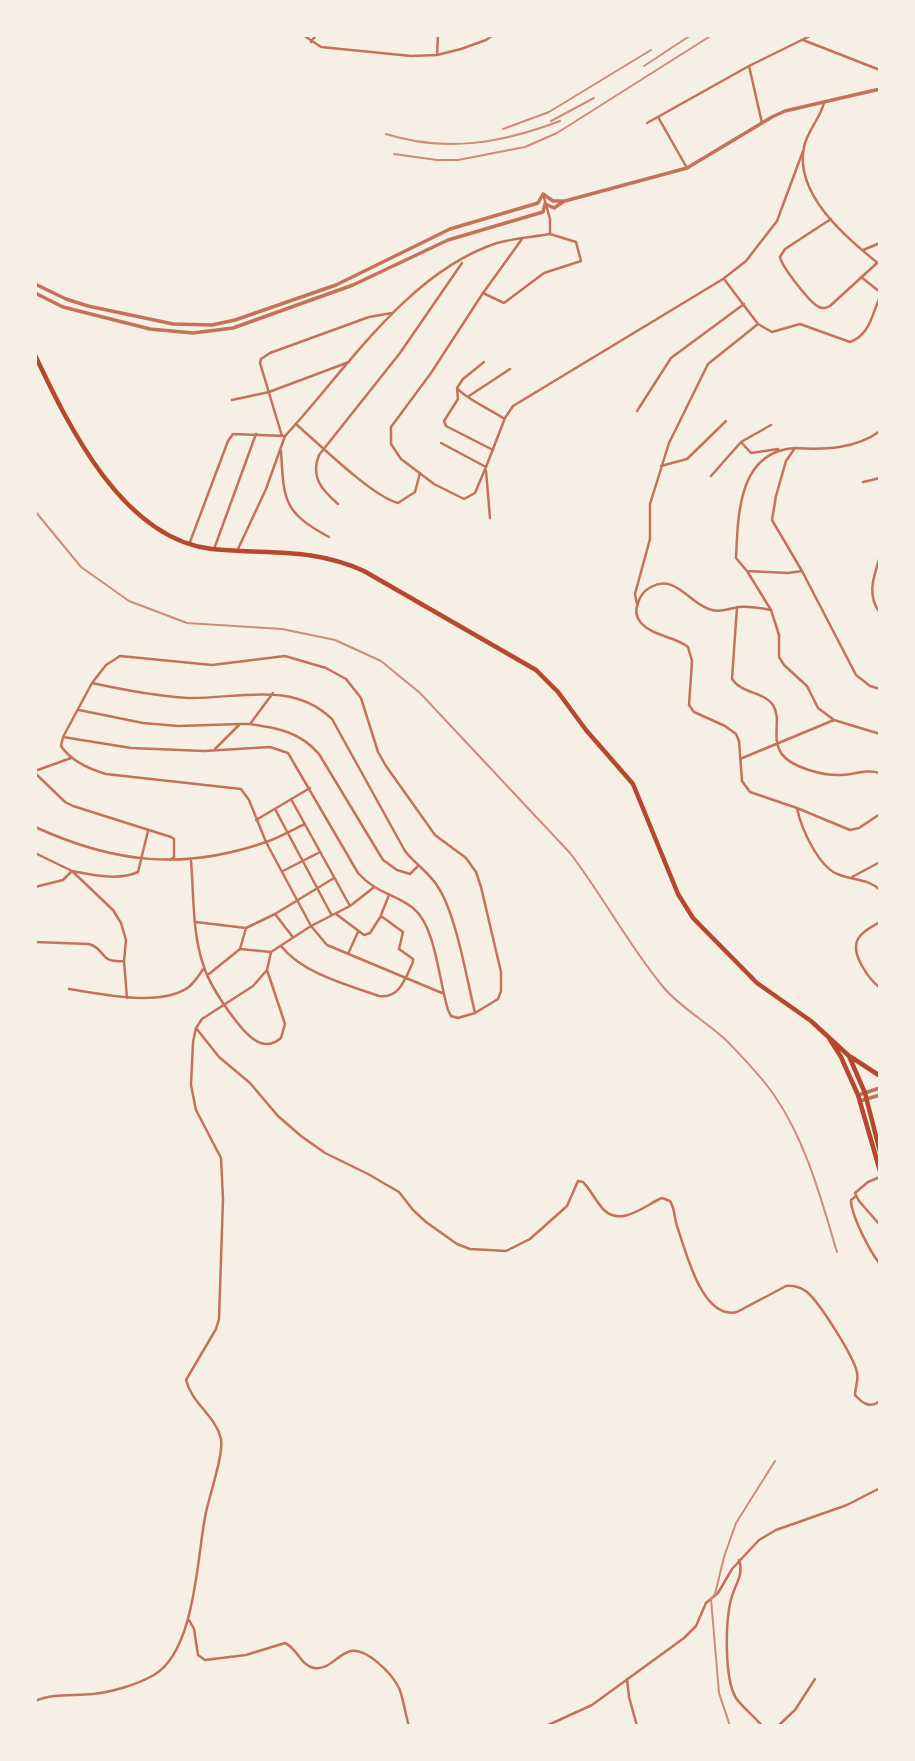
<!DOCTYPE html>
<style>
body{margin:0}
#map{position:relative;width:915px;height:1761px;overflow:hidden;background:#f6efe4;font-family:Poppins,sans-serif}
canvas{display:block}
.frame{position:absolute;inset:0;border:37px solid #f6efe4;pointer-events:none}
</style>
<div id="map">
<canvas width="915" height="1761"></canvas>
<div class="frame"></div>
</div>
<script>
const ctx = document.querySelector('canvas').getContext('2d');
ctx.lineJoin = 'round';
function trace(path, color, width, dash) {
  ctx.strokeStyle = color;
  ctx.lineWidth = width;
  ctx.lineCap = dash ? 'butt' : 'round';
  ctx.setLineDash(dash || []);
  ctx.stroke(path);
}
const minor = new Path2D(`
 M303,35L321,47L411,56L437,55L461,49L486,40L493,35
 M803,40L880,70
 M311,42L316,35
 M437,55L438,35
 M749,66L762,123
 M824,103C820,119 807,131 804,147C794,195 847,238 880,265
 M658,117L687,168
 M647,123L749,66L812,35
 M831,219L785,249L780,257C782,267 810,303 819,307C824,309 826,308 830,306L877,263
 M863,250L880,243
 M861,277L880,292
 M724,279L758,324L772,332L800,324L850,342C870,335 872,314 880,297
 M483,293L504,303L544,273L581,261L576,242L550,234
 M457,388L463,379L484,362
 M469,396L510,369
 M232,400L269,392L349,362
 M637,411L671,358L744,304
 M297,425C319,444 373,497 398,503L415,492L420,473
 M771,425L741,442L751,453L778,449
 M880,431C856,449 824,450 795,448L786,461L776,496L772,520L802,571L856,675L870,686L880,689
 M282,436L260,363L261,359L270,353L369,317L392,313
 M441,443L486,467L505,418L513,406L723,279L746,261L777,221L803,151
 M795,448C738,451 738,516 736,558L747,571L771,610L779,635V657L784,665L807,686L818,708L834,720L880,734
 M493,450L446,426L444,421L458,399L457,388C466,399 490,409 503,418
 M281,451C284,501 283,512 329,537
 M661,466L687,459L726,421
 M486,467L475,493L464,499L434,484L401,459L391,444V427L431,373L483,293L522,239
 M486,471L490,518
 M711,476L741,442
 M863,482L880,478
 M338,504C322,490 310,477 319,455L400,353L462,263
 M190,542L228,441L233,434L285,436C346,370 408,272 497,243C514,238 533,237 550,234V219L543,194
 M214,549L256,434
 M238,549L266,489L285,436
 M880,556C874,577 866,594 880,613
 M747,571L788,573L802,571
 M637,604L635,594L650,539V504L669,443L708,364L758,324
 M737,607L732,679C742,694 763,691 773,705C782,719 771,737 781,753C791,768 825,776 842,775C856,774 866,769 880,773
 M771,610C760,608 749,606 739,607C729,608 722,613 712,610C690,605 676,573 651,587C645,590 640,596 638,603C635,610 636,617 641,623C654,637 674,636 688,647L692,661L689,705L694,712L725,726L736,734L739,741L742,781L750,792L797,808L850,830L859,828L880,814
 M92,683C124,690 155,696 188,698C238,699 291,680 332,719L405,851C415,864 430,873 438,887C456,914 467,980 475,1013
 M79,710L143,723L178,726L240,724
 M250,724C278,728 300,732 319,754L383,860L397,870L410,874L417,867
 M63,737L131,748L204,751L270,747L288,753L358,873C377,894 394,893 413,908C436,926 439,982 448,1010L451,1016L458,1018L475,1013L498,999L501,991V972L481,887L476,872L466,858L435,835L386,766L378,752L361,698L346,679L326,668L285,656L212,665L120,656L106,665L92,683L63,737L61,746C71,761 89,769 106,774L241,789L249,800L266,842L311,926L327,945L442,993
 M215,749L240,724H250L273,693
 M740,759L834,720
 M35,771L71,758
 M35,773L65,802L73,806L171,837L174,839V857L170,860
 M291,799L350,906
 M797,808C801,828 819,869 840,875C853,880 869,879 880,890
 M275,809L331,914
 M256,820L310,788
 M35,827C114,863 183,871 266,842C279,838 292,830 305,824
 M35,853L72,871L113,910L121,923L126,940L124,961L127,998
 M191,861C194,895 192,934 204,967C210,986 243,1038 261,1043C269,1046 275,1043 281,1038L285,1024L267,970
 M283,871L320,852
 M852,877L880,862
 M35,887L63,880L72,871C93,875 118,881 138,872L148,831
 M275,914L292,936
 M381,915L389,895
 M196,922L246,928L240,949L209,974
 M880,922C873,926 862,931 858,939C850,954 869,979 880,988
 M246,928L275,914L334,878
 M35,942L89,944C108,950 97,963 124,961
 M281,946C302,973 347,985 379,996C400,999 406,977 413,962V959L399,949L403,932L381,916L370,933L364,935L336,914
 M240,949L271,952
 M348,954L358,932
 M69,989C101,994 163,1008 190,986C195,981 200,974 204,968
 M196,1028L219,1057L250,1083L278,1116L301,1136L325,1153L368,1174L399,1192L413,1210L426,1222L457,1244L470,1249L506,1251L530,1239L567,1206L578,1181L583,1182C591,1190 596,1202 604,1210C622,1227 645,1205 662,1198L670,1201C675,1209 674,1217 677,1226C686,1252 702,1320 737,1312L786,1286C794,1285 800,1287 807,1292C819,1302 855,1358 857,1373C859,1380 855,1387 855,1395C862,1403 870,1409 880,1401
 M880,1177L868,1182L855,1193L859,1201L880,1225
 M856,1196L851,1200C851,1215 870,1252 880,1264
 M739,1560C744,1574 736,1583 732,1596C725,1619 724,1678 736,1698C743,1708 754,1716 762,1726
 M189,1620L194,1629L198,1655L205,1660L246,1655L285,1643C297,1648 301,1666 314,1668C329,1670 335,1657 348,1652C365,1645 392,1674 399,1688C404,1700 405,1714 409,1726
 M627,1679L629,1697L637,1726
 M35,1701C53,1693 73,1696 93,1694C112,1692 136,1685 154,1675C195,1651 197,1559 205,1517C208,1499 224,1455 221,1439C216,1416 192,1404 186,1380L216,1329L219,1319L223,1199L221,1158L196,1110L191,1085L193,1042L196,1028L202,1019L253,986L267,970L271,952L311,926L350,906L373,888
 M546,1726L592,1705L684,1638L696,1626L706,1603L718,1593L732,1569L759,1540L776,1530L847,1505L880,1488
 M778,1726L795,1710L815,1679`);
const tertiary = new Path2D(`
 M35,284L66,299L88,306L173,324L212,325L235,320L336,285L450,229L538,203L543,194L553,201H565L687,168L772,117L785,111L880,89
 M35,293L63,307L150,329L193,333L233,328L353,285L448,240L543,212L545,204L554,208L563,202
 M858,1095L880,1088
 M860,1101L880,1095`);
const primary = new Path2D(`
 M35,355C69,427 123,539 212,549C269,555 310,547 364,571L536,670L558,692L586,730L633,784L678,894L693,918L757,983L811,1021L849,1056L865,1093L880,1152
 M829,1038L841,1057L858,1095L880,1171
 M851,1057L880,1076`);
const rail = new Path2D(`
 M644,66L691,35
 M551,121L594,98
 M503,129L549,112L651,50
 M386,134C446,153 502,143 560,121
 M394,154L437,160H458L525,147L557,133L712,35
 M35,511L81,567L129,601L187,623L282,629L335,640L381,661L420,693L570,853C603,896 629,946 664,988C682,1009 709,1023 729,1043C744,1059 762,1077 774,1095C806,1141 821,1199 837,1252
 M730,1726L719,1693L711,1599L715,1594L724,1557L736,1523L775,1461`);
trace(minor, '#c5725c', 2.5);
trace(tertiary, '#c5725c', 3.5);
trace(primary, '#b5482f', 4.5);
trace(rail, '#cf8b77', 2);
</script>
